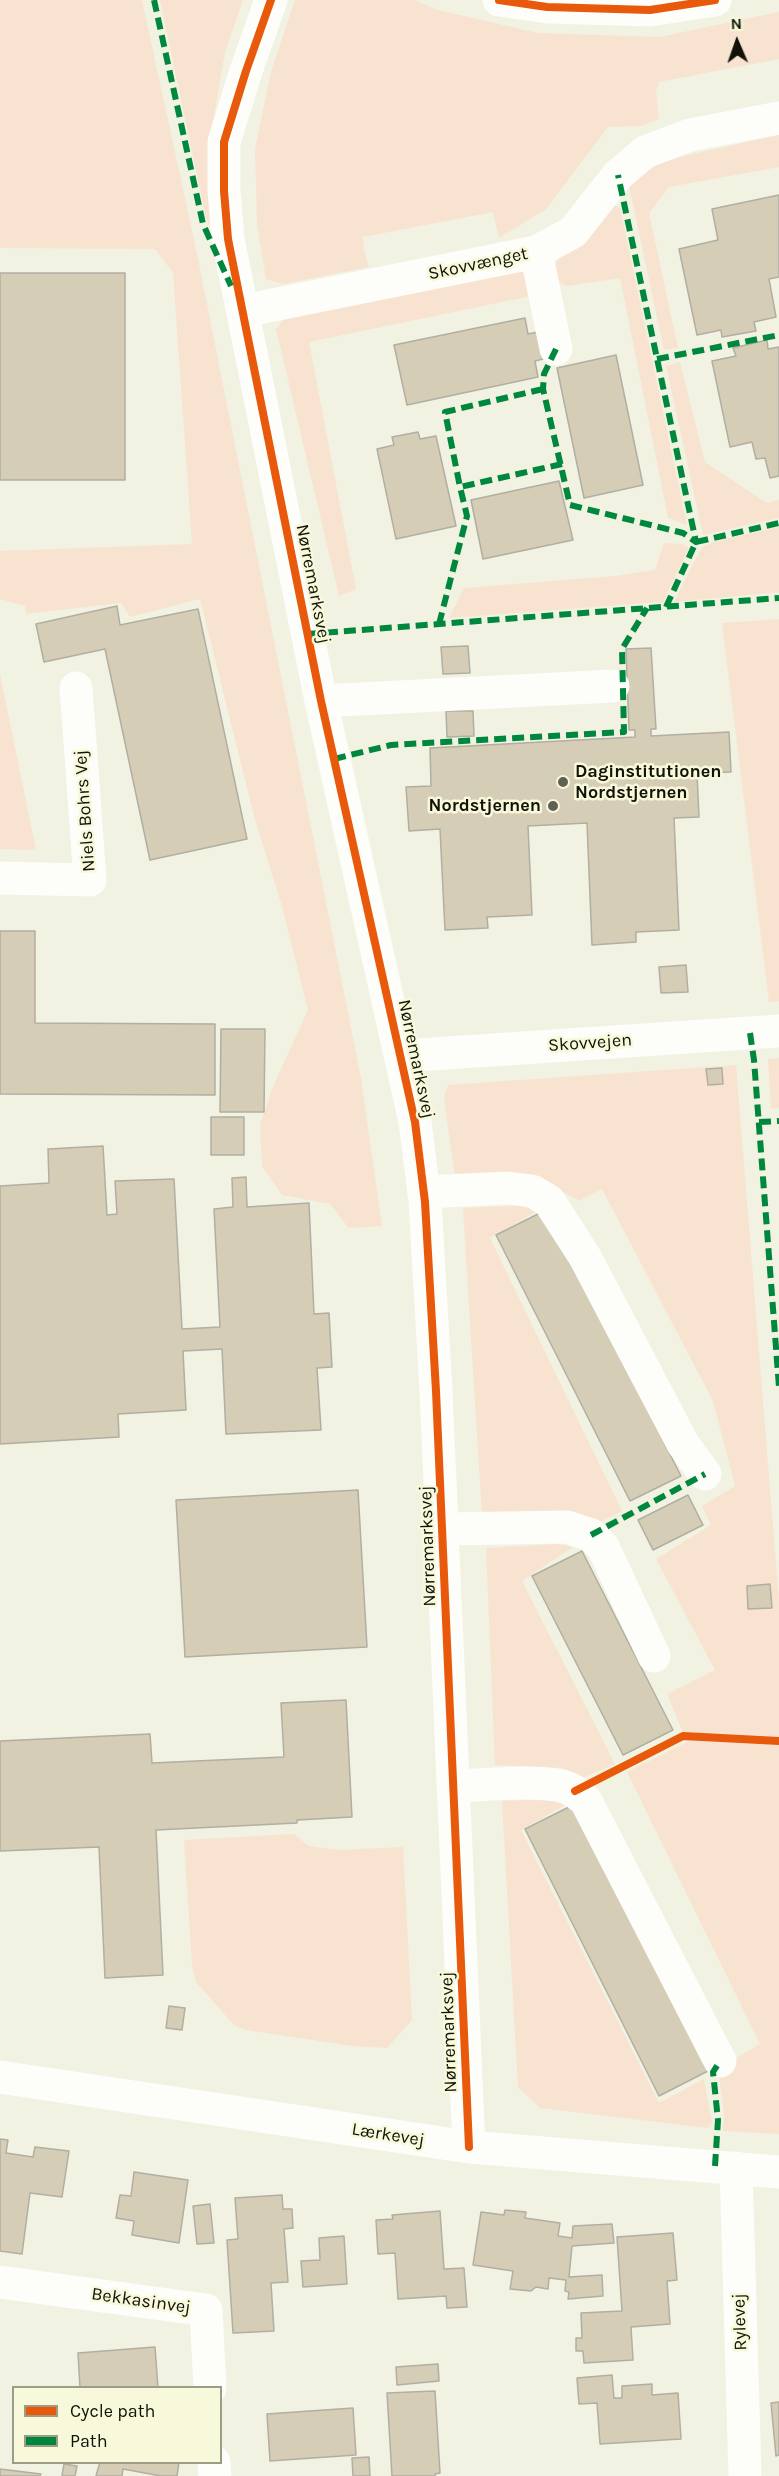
<!DOCTYPE html>
<meta charset="utf-8">
<style>
body{margin:0}
#map{position:relative;width:779px;height:2476px;overflow:hidden;background:#f1f2e1;font-family:Karla,sans-serif}
canvas{display:block}
.legend{position:absolute;left:12px;top:2386px;width:210px;height:78px;box-sizing:border-box;background:#f7f9da;border:2px solid #9b9d86;margin:0;padding:8px 10px;list-style:none;font-size:18px;color:#121208}
.legend li{display:flex;align-items:center;gap:12px;height:30px}
.legend b{width:30px;border:2px solid #9b9d86}
.north{position:absolute;left:707px;top:12px;width:60px;height:60px;-webkit-text-stroke:4px #f7f9da;paint-order:stroke;rotate:358deg;font-size:16px;font-weight:700;line-height:24px;text-align:center;color:#121208}
.north::after{content:'';display:block;margin:auto;width:21px;height:27px;background:#121208;clip-path:polygon(50% 0,100% 100%,50% 72%,0 100%)}
</style>
<div id="map">
<canvas width="779" height="2476"></canvas>
<ul class="legend">
<li><b style="height:8px;background:#e8590c"></b>Cycle path</li>
<li><b style="height:8px;background:#00873e"></b>Path</li>
</ul>
<div class="north">N</div>
</div>
<script>
const ctx = document.querySelector('canvas').getContext('2d');
ctx.lineJoin = 'round';
function paint(path, color) {
  ctx.fillStyle = color;
  ctx.fill(path, 'evenodd');
}
function trace(path, color, width, dash) {
  ctx.strokeStyle = color;
  ctx.lineWidth = width;
  ctx.lineCap = dash ? 'butt' : 'round';
  ctx.setLineDash(dash || []);
  ctx.stroke(path);
}
function write(font, color, halo, rows, align = 'center') {
  ctx.font = font + ' Karla,sans-serif';
  ctx.lineWidth = 5;
  ctx.setLineDash([]);
  ctx.textBaseline = 'middle';
  ctx.strokeStyle = halo;
  ctx.fillStyle = color;
  for (const [text, x, y, turn = 0] of rows) {
    ctx.save();
    ctx.translate(x, y);
    ctx.rotate((+turn || 0) * Math.PI / 180);
    ctx.textAlign = isNaN(turn) ? turn : align;
    if (halo) ctx.strokeText(text, 0, 0);
    ctx.fillText(text, 0, 0);
    ctx.restore();
  }
}
const green = new Path2D(`
 M0,0H142L196,249L361,1078L382,1226L349,1228L330,1204L282,1195L262,1166L260,1124L274,1084L308,1010L281,903L254,816L200,599L130,617L121,603L26,614L25,606L0,599V551L192,544L173,273L155,249L0,248Z
 M160,0H243L225,52L211,133L216,233L206,218Z
 M295,0H415L438,10L538,33L659,37L779,12V59L659,82L656,92L659,119L641,126L608,127L546,209L499,238L493,212L363,237L364,249L369,267L283,284L266,279L257,224L255,149L271,72Z
 M779,135V167L669,187L649,213L678,348L664,350L628,181L652,163Z
 M613,205L620,208L687,525L668,518L620,278L567,286L555,280L554,266L563,252Z
 M522,265L531,296L309,342L356,589L339,596L276,329L289,313Z
 M680,362L705,462L767,503L779,500V518L703,535L666,366Z
 M779,527V592L674,602L702,547L713,542Z
 M664,543L682,544L689,548L663,602L449,618L464,588L615,576L655,570Z
 M779,619V1001L769,1002L722,623Z
 M0,674L36,850L0,849Z
 M779,1058V1108L771,1109L768,1059Z
 M736,1065L779,1601V2134L723,2131L724,2112L718,2069L760,2044L627,1772L687,1742L667,1694L715,1670L656,1559L711,1525L702,1506L735,1486L713,1401L602,1189L579,1201L532,1174L455,1178L444,1098L448,1085Z
 M521,1206L539,1210L490,1238L622,1511L596,1524L482,1514L463,1208Z
 M557,1544L573,1547L522,1581L615,1764L583,1778L562,1768L495,1765L486,1548Z
 M547,1799L565,1805L521,1830L659,2103L704,2079L712,2122L708,2128L540,2108L518,2087L502,1801Z
 M294,1834L309,1846L338,1850L403,1847L412,2020L387,2048L353,2046L246,2030L234,2025L196,1982L192,1967L184,1840Z`);
const building = new Path2D(`
 M779,195V277L769,279L776,317L754,322L756,331L722,337L721,330L697,335L679,249L718,240L712,209Z
 M0,273H125V480H0Z
 M525,318L528,334L538,332L543,359L535,361L538,377L407,405L394,345Z
 M767,340L768,349L779,347V476L770,478L765,458L756,459L752,442L730,447L712,361L736,356L733,348Z
 M616,355L643,485L584,498L557,368Z
 M418,432L420,439L436,436L456,526L396,539L377,449L394,445L392,437Z
 M559,481L573,540L483,559L471,500Z
 M117,606L120,625L198,609L247,839L150,860L105,649L44,662L36,624Z
 M468,646L470,673L443,674L441,647Z
 M651,648L656,729H651V736L729,732L731,772L697,773L699,817L674,818L679,930L636,932V942L592,945L587,823L528,826L532,915L487,917L488,928L445,930L440,829L409,831L406,787L431,786L430,748L635,737V730H629L626,649Z
 M446,711H473L474,736L447,737Z
 M0,931H35V1023L215,1024V1095L0,1094Z
 M686,965L688,992L661,993L659,967Z
 M221,1029H265L264,1112H220Z
 M722,1068L723,1084L708,1085L706,1069Z
 M211,1117H244V1155H211Z
 M103,1146L107,1215L117,1214L115,1181L174,1179L182,1329L220,1327L214,1209L233,1207L232,1178L246,1177L247,1207L309,1203L314,1314L329,1313L332,1367L317,1368L321,1430L226,1434L222,1349L183,1351L186,1410L118,1414L119,1437L0,1444V1186L49,1183L48,1149Z
 M546,1210L681,1476L630,1501L496,1235Z
 M358,1490L367,1647L185,1657L176,1500Z
 M688,1495L703,1525L653,1550L638,1520Z
 M582,1551L673,1730L623,1755L532,1576Z
 M770,1584L772,1608L748,1609L747,1586Z
 M346,1700L352,1817L297,1820V1823L156,1830L163,1975L105,1978L99,1847L0,1851V1741L150,1734L152,1763L284,1757L281,1703Z
 M575,1804L708,2071L659,2096L525,1829Z
 M169,2006L185,2008L182,2030L166,2028Z
 M0,2139L8,2140L6,2153L33,2157L35,2147L69,2151L62,2197L30,2193L22,2254L0,2251Z
 M134,2172L188,2180L179,2243L132,2235L134,2221L116,2218L120,2195L131,2196Z
 M282,2195L283,2209H292L293,2228L284,2229L288,2282L271,2283L274,2331L233,2333L227,2240L238,2239L235,2198Z
 M210,2204L214,2243L197,2244L193,2206Z
 M505,2210L526,2212L525,2218L560,2223L558,2236L572,2238L573,2226L612,2224L614,2243L572,2246L569,2277L602,2275L603,2296L568,2299L569,2292L565,2291L566,2280L549,2278L548,2289L536,2287L531,2291L510,2289L513,2271L473,2265L481,2212L504,2215Z
 M440,2211L444,2269L464,2268L467,2307L447,2308L446,2296L398,2299L395,2253L378,2254L376,2220L393,2219L392,2215Z
 M673,2233L677,2280L667,2281L670,2324L631,2327L633,2360L584,2363L583,2351H576V2338H582L581,2313L622,2311L617,2237Z
 M344,2236L347,2284L303,2287L301,2261L320,2260L319,2238Z
 M155,2347L158,2388H80L78,2353Z
 M438,2364L439,2381L397,2385L396,2367Z
 M612,2375L614,2398H622V2386L652,2384V2395L678,2393L681,2439L600,2444L597,2403L579,2404L577,2378Z
 M435,2391L440,2473L435,2474V2476H392L387,2393Z
 M779,2402V2455L776,2456L771,2403Z
 M353,2408L356,2455L270,2461L267,2414Z
 M369,2457L370,2476H353L352,2458Z
 M100,2462H179L177,2476H161L123,2469L122,2476H96Z
 M64,2464L77,2466L75,2476H62Z
 M0,2469L41,2474L40,2476H0Z`);
const minor = new Path2D(`
 M271,0L246,71L224,142V191L228,239L321,701L415,1122L425,1202L436,1391L469,2147
 M499,0L547,7L650,10L715,0
 M536,252L556,349
 M243,311L536,252L573,232L618,175L645,152L690,135L779,118
 M321,701L613,686
 M0,878L90,880L76,688
 M401,1056L779,1031
 M424,1192L508,1188L532,1191L549,1201L585,1257L683,1444L705,1474
 M442,1529L567,1527L591,1535L603,1547L654,1656
 M453,1786C487,1785 529,1780 562,1786C572,1788 579,1795 586,1801L720,2061
 M0,2077L469,2147L779,2172
 M736,2168L745,2476
 M0,2282L206,2310L210,2388
 M214,2462L215,2476`);
const quiet = new Path2D(`
 M154,0L203,224L231,286
 M556,349L544,374L543,389L570,505L683,533L696,542L618,175
 M657,359L779,335
 M543,389L445,412L460,487L562,464
 M666,607L696,542L779,523
 M439,624L467,516L460,487
 M308,634L779,598
 M334,759L391,745L624,732L622,649L647,608
 M750,1033L754,1060L779,1387
 M759,1122L779,1121
 M591,1535L705,1474
 M715,2166L718,2120L713,2072L720,2061`);
const cycleway = new Path2D(`
 M271,0L246,71L224,142V191L228,239L321,701L415,1122L425,1202L436,1391L469,2147
 M499,0L547,7L650,10L715,0
 M575,1791L683,1736L779,1741`);
const markers = [
 [563,782,6,"#606054"],
 [553,806,6,"#606054"]
];
const streetNames = [
 ["Skovvænget",478,264,-12],
 ["Nørremarksvej",313,584,79],
 ["Niels Bohrs Vej",85,811,-94],
 ["Skovvejen",590,1043,-4],
 ["Nørremarksvej",416,1059,78],
 ["Nørremarksvej",428,1546,-92],
 ["Nørremarksvej",449,2032,-92],
 ["Lærkevej",388,2135,9],
 ["Bekkasinvej",141,2301,8],
 ["Rylevej",740,2322,-92]
];
const poiNames = [
 ["Daginstitutionen",575,772],
 ["Nordstjernen",575,793],
 ["Nordstjernen",541,806,"right"]
];
paint(green, '#f8e3d1');
paint(building, '#d6cdb7');
trace(building, '#b1aea2', 1.5);
trace(minor, '#fdfdfa', 33);
trace(quiet, '#00873e', 6, [12, 6]);
trace(cycleway, '#e8590c', 8);
for (const [x, y, r, color] of markers) {
  const dot = new Path2D();
  dot.arc(x, y, r, 0, 2 * Math.PI);
  ctx.fillStyle = color;
  ctx.fill(dot);
  trace(dot, '#f7f9da', 2);
}
write('18px', '#121208', '#f7f9da', streetNames);
write('bold 18px', '#121208', '#f7f9da', poiNames, 'left');
</script>
